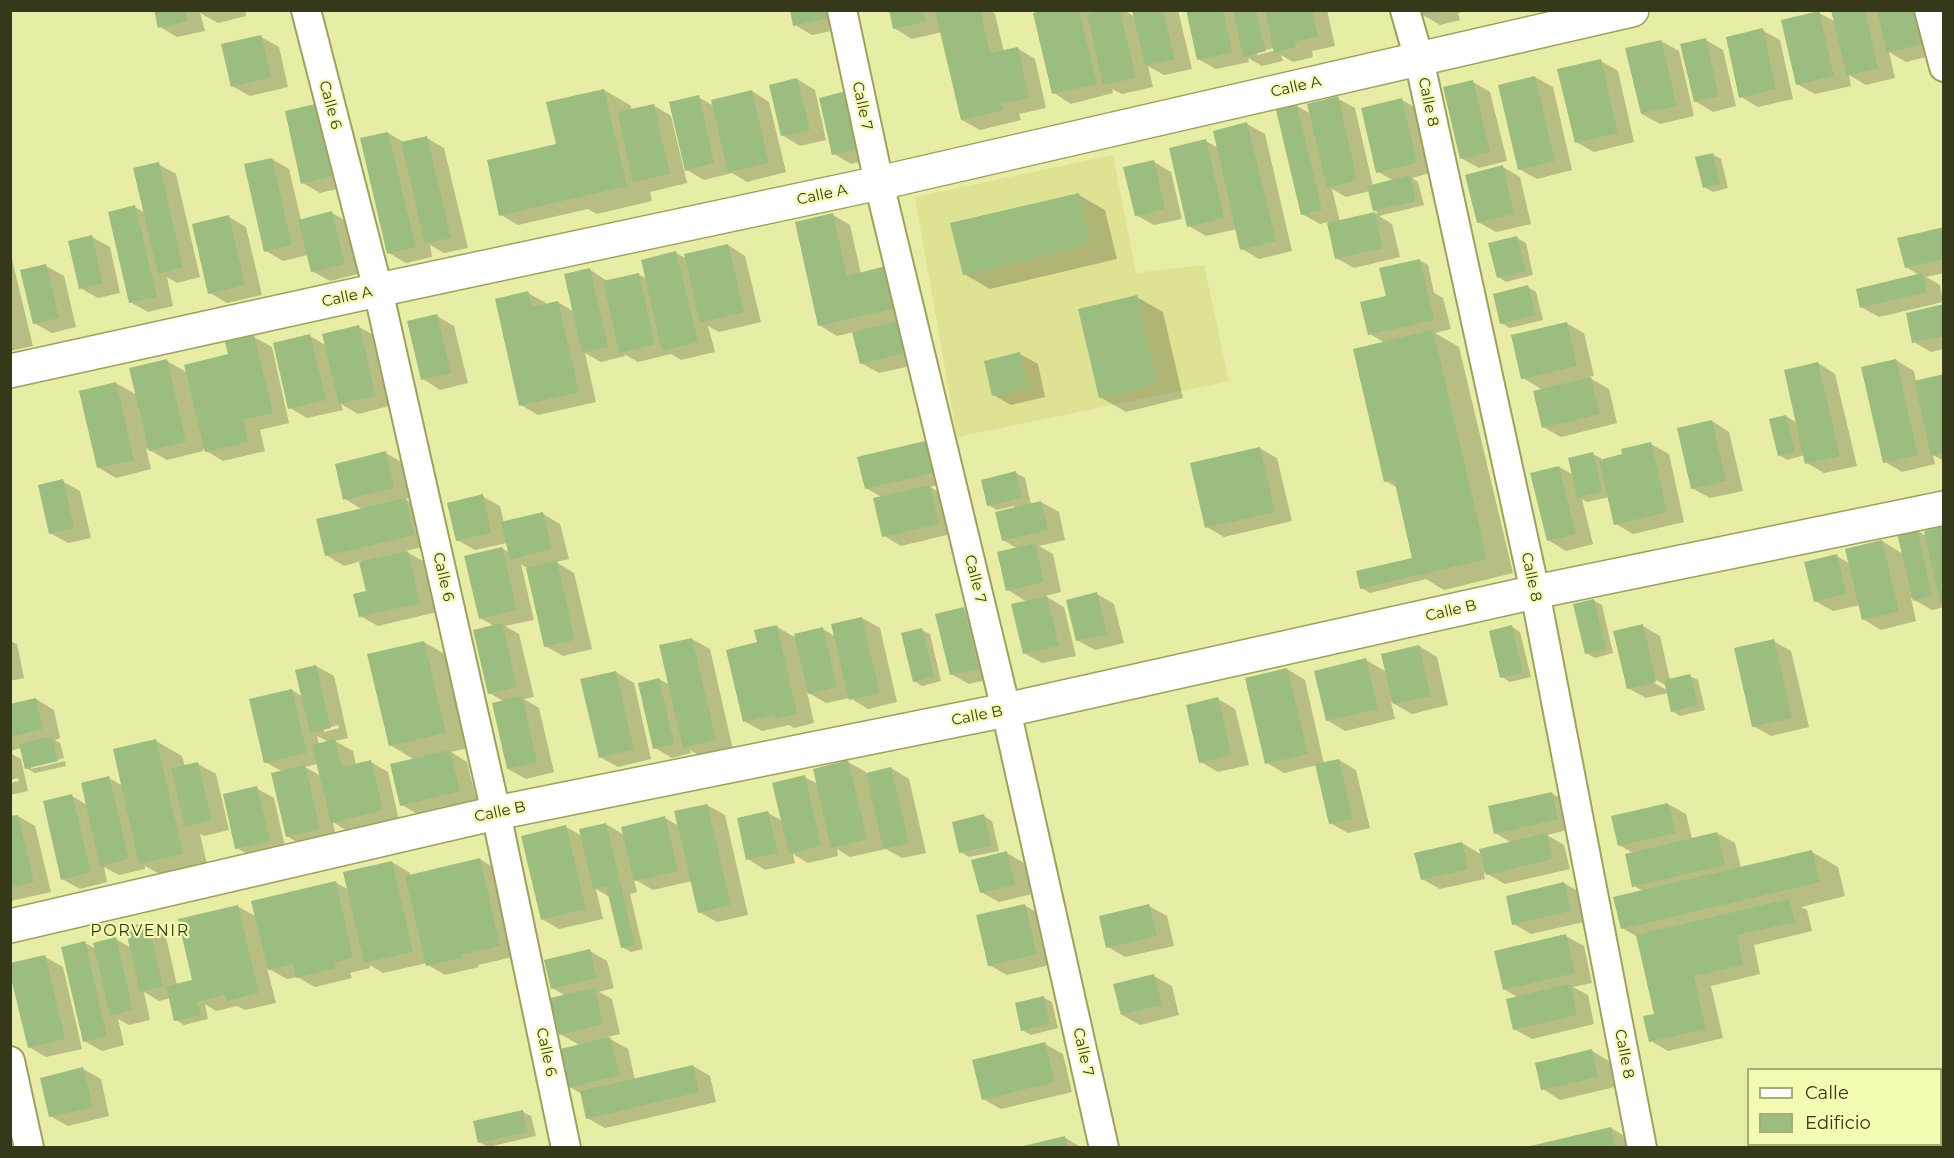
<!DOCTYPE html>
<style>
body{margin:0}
#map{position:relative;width:1954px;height:1158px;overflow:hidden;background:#e7eda4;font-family:Montserrat,sans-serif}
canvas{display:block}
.frame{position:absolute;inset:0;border:12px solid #36381a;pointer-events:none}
.legend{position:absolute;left:1747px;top:1068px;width:195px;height:78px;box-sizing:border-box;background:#f4fab1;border:2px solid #a8ac75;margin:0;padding:8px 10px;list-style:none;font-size:18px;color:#36381a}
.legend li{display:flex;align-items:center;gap:12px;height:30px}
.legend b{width:30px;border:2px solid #a8ac75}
</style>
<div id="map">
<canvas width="1954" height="1158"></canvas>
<div class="frame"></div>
<ul class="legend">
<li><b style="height:8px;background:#fff"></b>Calle</li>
<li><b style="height:16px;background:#9bbd7f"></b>Edificio</li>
</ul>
</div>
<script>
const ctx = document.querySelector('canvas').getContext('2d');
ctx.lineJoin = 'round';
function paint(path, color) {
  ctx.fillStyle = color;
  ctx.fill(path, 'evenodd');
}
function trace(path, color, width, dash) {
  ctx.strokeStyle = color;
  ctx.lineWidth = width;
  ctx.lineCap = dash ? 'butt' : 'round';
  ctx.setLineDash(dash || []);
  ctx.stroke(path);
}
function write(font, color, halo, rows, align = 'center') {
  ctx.font = font + ' Montserrat,sans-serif';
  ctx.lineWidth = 4.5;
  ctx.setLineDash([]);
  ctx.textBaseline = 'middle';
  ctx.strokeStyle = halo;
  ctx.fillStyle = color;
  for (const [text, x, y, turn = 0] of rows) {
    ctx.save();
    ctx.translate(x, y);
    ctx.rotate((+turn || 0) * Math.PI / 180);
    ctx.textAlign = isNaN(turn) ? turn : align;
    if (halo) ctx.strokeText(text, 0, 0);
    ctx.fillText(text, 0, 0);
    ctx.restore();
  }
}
const built = new Path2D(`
 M1113,155L1136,273L1204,265L1229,381L957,437L915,197Z`);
const shadow = new Path2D(`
 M156,10H245L246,16L218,23L200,13L205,31L177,37L160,27Z
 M845,10L849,27L812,35L795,25Z
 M890,10H937L938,12L947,10H990L995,14L1004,52L1017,48L1035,59L1046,108L1019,114L1021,120L980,130L962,120L942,32L912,39L894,28Z
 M1049,10H1089L1094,13L1106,10H1124L1135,17L1133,10H1178L1192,69L1164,75L1148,66L1153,87L1122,94L1112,89L1113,93L1071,104L1054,93Z
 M1187,10H1327L1335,46L1312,51L1313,57L1293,62L1281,55L1283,61L1262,66L1248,58L1249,62L1216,69L1198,59ZM1273,48L1274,51L1257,55V52Z
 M1422,10H1469L1458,13L1460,20L1440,25L1423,15Z
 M1833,10H1875L1879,13V10H1929L1939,54L1906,62L1889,52L1895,78L1866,85L1849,75L1851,86L1815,94L1797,84L1819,13L1836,22Z
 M1762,30L1780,40L1793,99L1758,107L1741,97Z
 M261,37L279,47L288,87L250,96L232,86Z
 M1706,40L1723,50L1736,106L1713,112L1695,101Z
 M1661,41L1679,51L1694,116L1660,124L1642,114Z
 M1601,61L1618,71L1634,142L1594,152L1576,142Z
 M1535,77L1553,87L1572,170L1537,179L1519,169Z
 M797,79L815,90L826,140L800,146L782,135Z
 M1473,82L1490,92L1507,161L1479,168L1461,158Z
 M604,90L630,105L632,110L653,105L671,116L687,183L650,192L652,201L597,214L588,209L518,225L501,215L556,146Z
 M752,91L769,102L786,172L747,182L732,173L704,180L687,170L698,97L714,106Z
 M1337,98L1355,108L1373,186L1394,181L1378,172L1402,100L1420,110L1434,172L1412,178L1418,182L1424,205L1379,216L1392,224L1400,257L1354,268L1336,258L1328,222L1320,224L1302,214L1297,106L1311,114ZM1332,189L1346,197L1370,191L1374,210L1378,213L1340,222Z
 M867,102L880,157L851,164L834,154Z
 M286,112L354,185L320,193L303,183Z
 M1247,124L1265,134L1292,251L1259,259L1242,249L1237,229L1206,236L1189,226L1206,141L1218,148Z
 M388,133L405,143L427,138L444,148L468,248L444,253L430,245L432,257L406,263L389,253Z
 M1712,154L1721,159L1728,188L1713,192L1704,187Z
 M272,159L289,169L301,220L332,213L350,223L362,273L330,281L312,271L308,255L283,261L266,251Z
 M1154,162L1171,172L1182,219L1154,225L1136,215Z
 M158,164L176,174L200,277L177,283L167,277L173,306L148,312L130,302L135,207L145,213Z
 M1503,167L1520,177L1531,224L1496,232L1478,222Z
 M1079,195L1105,210L1117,259L990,289L964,274Z
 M833,215L850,225L861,274L913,318L898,321L917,333L924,363L879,373L861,363L854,332L837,336L819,325Z
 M229,217L246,227L262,295L227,303L210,293Z
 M1944,229V273L1926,277L1940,285L1943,302L1879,317L1861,307L1919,275L1906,267Z
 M92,237L110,247L120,293L98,298L80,288Z
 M1517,238L1526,243L1533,275L1506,282L1498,277Z
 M728,245L745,256L761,322L719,332L708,326L715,352L681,360L671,354L638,362L624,354L625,356L601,362L585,353L596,402L538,415L521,405L528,293L546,303V305L558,302L574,312L589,269L607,281L638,274L647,279L676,253L687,259Z
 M10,251L33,346L10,351Z
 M1419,260L1428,265L1434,293L1443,298L1451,329L1435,333L1459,347L1513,573L1444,590L1426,579L1370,593L1361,588L1414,559L1398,488L1385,481V343L1370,334L1390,296Z
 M46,266L64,276L76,327L52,333L34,323Z
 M1528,287L1536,292L1543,320L1510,328L1501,323Z
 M1137,297L1163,312L1183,398L1126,412L1100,397Z
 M1944,305V349L1931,352L1914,342Z
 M437,316L454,326L468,383L440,390L423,379Z
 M1566,323L1584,333L1594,376L1588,377L1609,389L1617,423L1561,437L1543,427V390L1523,378Z
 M359,327L377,337L393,405L358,414L341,404L343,410L307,418L290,408L310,336L327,346Z
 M254,337L272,347L289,423L260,430L265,451L223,461L203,449V451L167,460L146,448L151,469L116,478L99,468L116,383L137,395L167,361L188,373L230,356Z
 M1020,354L1038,364L1045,397L1011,405L993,395Z
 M1896,360L1914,371L1916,382L1944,376V461L1933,455L1935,464L1902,472L1885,462Z
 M1818,363L1835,374L1857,466L1824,473L1807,463L1805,455L1787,460L1779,455L1786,416L1797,423Z
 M1712,421L1729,432L1743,491L1710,498L1692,488Z
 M925,443L943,453L950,482L930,487L947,497L955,533L901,546L884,536L883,498L866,488Z
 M1651,444L1669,454L1684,522L1633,534L1616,524L1609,497L1587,502L1582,499L1593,544L1566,551L1548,540L1559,467L1574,475L1592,454L1601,458V461L1624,455Z
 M1259,448L1277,458L1292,521L1224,537L1207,527Z
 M386,453L403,463L411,498L405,499L423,510L431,545L405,551L425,562L437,612L378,626L360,616L368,592L361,561L344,566L326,555L363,510L345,499Z
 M1016,473L1025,478L1031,505L1041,502L1059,512L1065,540L1039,546L1053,554L1061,592L1045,596L1064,607L1076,656L1042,663L1024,653L1027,602L1008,590L1018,549L1003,540L1015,509L1014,506L997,510L988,505Z
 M62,481L80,491L91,538L68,543L50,533Z
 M482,496L500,506L504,523L543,514L560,524L569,559L556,562L574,573L592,649L563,656L545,646L527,568L521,564L534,620L505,626L519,634L534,697L524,699L539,708L554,772L526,779L508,769L505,702L489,693L494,626L480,618L502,548L510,553L507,543L475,550L457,540Z
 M1944,528V607L1932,610L1911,598L1916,621L1881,630L1863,619L1860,605L1833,611L1815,601L1837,556L1850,564L1882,541L1903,554L1917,530L1926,536Z
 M1097,594L1114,604L1124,643L1095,650L1077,640Z
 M1594,601L1602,605L1613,653L1595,658L1586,653Z
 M964,609L982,619L995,678L969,684L951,674Z
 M862,618L880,628L897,702L868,709L850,698L826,703L807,692L814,723L794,728L789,725L762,731L744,721L759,643L776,626L796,638L823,629L836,637Z
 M1643,626L1660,636L1670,680L1690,676L1698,680L1705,710L1680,716L1672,711L1668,693L1646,698L1628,688ZM1651,677L1667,686V690L1649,680Z
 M1512,627L1520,632L1531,677L1510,682L1502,677Z
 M922,630L930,634L941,681L922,686L914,681Z
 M692,639L710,649L733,750L702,757L690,750L691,753L672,758L655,748L659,679L670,685Z
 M10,641L17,644L24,678L10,681Z
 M1773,641L1791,651L1809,727L1771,736L1753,726Z
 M424,642L450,657L472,747L451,752L467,762L477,801L419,815L402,805L415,760L390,745Z
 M1419,646L1437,657L1448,705L1412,714L1391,702L1395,719L1345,731L1327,720L1366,660L1387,672Z
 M316,666L334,676L348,738L335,741L353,751L356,765L371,762L388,772L399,820L349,832L333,822L336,839L305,847L287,836L283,772L265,762L292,690L303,697ZM338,725L339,728L324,732V729ZM317,736L329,742L319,745ZM318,764L321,776L305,767Z
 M1287,669L1305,680L1324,764L1339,760L1356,770L1370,828L1348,833L1330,823L1317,765L1284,773L1267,763Z
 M616,672L634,683L651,759L618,767L600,757Z
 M36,699L54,710L60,738L55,740L60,743L64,758L31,766V769L65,761L66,766L35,773L26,768L21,748L10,751V705Z
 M1218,699L1235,709L1249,765L1218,772L1201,762Z
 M156,741L182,756L185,767L198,764L216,774L229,830L204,836L200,834L208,869L167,878L145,866V869L119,875L104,867L107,882L80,889L62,879L72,796L87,805L109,778L123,786Z
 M10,753L21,759L28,791L10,795V783L19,781L18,778L10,780Z
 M848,762L866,772V774L891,768L909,779L926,853L902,858L886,849L850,857L837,849L838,856L808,863L793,854L795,863L765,870L748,859L768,813L783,821L804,777L818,784Z
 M256,788L274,798L286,851L254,858L237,848Z
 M1551,793L1569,803L1575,828L1547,835L1564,845L1570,869L1505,884L1484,872L1485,879L1440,889L1422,879L1462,843L1482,855L1512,843L1495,833Z
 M1668,804L1686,814L1692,839L1717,833L1735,843L1741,868L1812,852L1838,867L1845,896L1801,907L1807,910L1812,931L1754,945L1760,974L1711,986L1723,1038L1668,1051L1651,1041L1656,1015L1638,937L1622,928L1643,891L1634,886L1633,853L1619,845Z
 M707,805L725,815L748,915L717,922L699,912L692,881L653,890L634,879L637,892L630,894L643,949L631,952L622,947L611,898L596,889L603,919L559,929L542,919L566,827L582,836L606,824L624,835L665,818L679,826Z
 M18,816L35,826L51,892L11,901L10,818Z
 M984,816L992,821L999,851L969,857L961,852Z
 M1007,853L1024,863L1032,894L999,902L981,892Z
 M480,859L497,870L517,956L478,965L479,967L445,975L428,965L427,963L383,973L370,965V968L350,973L352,978L315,987L297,977L287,979L267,968L276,1003L245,1010L237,1006L216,1011L205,1004L208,1019L184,1025L176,1020L170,998L159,1001L144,992L150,1020L129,1025L118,1019L124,1045L102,1051L84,1041L85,943L96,949L116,939L131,948L147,923L165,933L177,985L192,981L237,906L257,917L335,882L349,890L392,862L410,873V876Z
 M1564,883L1581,893L1588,921L1531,934L1514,924Z
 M1024,905L1042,915L1054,964L1007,975L989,965Z
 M1149,906L1167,916L1174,946L1125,957L1108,947Z
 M1566,936L1584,946L1592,983L1573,987L1588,995L1594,1024L1532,1039L1514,1029L1519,998L1504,989Z
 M590,951L607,961L614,988L599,992L612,999L620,1034L607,1037L628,1049L635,1080L693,1066L710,1076L716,1102L605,1128L587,1118L582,1094L570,1087L581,1046L560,1034L566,996L552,988Z
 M45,957L63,967L82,1049L46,1057L29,1047Z
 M1154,976L1172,986L1179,1015L1140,1025L1122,1015Z
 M1044,998L1052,1002L1058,1028L1031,1035L1022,1030Z
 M1045,1044L1063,1054L1072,1092L1001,1109L983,1099Z
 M1592,1051L1609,1061L1615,1087L1560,1100L1543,1089Z
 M83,1069L101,1079L109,1116L68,1126L50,1116Z
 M10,1099L23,1143L10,1145Z
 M523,1112L531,1116L536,1136L488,1147L479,1142Z
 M1611,1128L1628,1138L1630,1148H1531Z
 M1064,1137L1082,1148H1022Z
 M1810,1144H1875V1148H1811Z`);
const building = new Path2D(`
 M154,10H185L188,21L158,28Z
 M790,10H831L832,17L793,26Z
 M889,10H923L926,22L893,29Z
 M940,10H980L990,53L1018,47L1029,98L1002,104L1004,110L961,120L935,11Z
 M1043,10H1079L1097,84L1052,94L1033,13Z
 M1100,10H1120L1136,78L1103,85L1087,14Z
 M1132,10H1163L1175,59L1145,66Z
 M1186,10H1223L1232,52L1197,60Z
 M1233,10H1256L1266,51L1243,57Z
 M1265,10H1312L1318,36L1295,42L1296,47L1274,53Z
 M1420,10H1440V11L1421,16Z
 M1831,10H1865L1878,68L1847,76Z
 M1877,10H1914L1922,44L1887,53Z
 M1819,11L1834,76L1796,85L1781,20Z
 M1763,28L1776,89L1739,98L1726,37Z
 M261,35L271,77L231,87L221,44Z
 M1706,38L1719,96L1694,102L1680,44Z
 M1661,40L1677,106L1641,114L1625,48Z
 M1601,59L1618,133L1575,143L1557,69Z
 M1535,76L1555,161L1518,170L1498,85Z
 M797,78L810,130L781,136L769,85Z
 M1473,80L1490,152L1460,159L1443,87Z
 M604,89L627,186L499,216L487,160L556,144L546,102Z
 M752,90L769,163L728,172L711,100Z
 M850,90L863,147L832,155L819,98Z
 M699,95L714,163L685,171L669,102Z
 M1338,96L1357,180L1327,188L1307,104Z
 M1402,98L1417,163L1376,173L1361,108Z
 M320,103L337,175L301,184L285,111Z
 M654,104L670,174L633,182L617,112Z
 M1297,105L1322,210L1301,215L1276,110Z
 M1247,122L1276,241L1240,250L1213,131Z
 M388,132L416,247L387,254L360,138Z
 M427,136L451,238L425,244L401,142Z
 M1206,139L1224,218L1187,227L1169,148Z
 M1713,153L1720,184L1703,188L1695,157Z
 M272,158L292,245L264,252L244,164Z
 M1154,160L1165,209L1135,216L1123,167Z
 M159,162L183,267L158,274L133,168Z
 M1503,165L1514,214L1477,223L1465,175Z
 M1410,175L1416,201L1373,211L1367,186Z
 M1079,193L1091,244L963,275L950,223Z
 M135,205L157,297L129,303L108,212Z
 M332,211L345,264L311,272L298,220Z
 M1375,212L1383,248L1335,259L1327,223Z
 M833,213L847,276L886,266L896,308L818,326L795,222Z
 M229,215L245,285L208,294L192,224Z
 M1944,227V259L1905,268L1897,238Z
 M92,235L103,283L79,289L68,241Z
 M1517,236L1526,271L1497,278L1488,243Z
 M728,244L744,312L700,323L684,254Z
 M676,251L698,342L662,351L641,260Z
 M1420,259L1434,320L1368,335L1360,302L1386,296L1379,268Z
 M46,264L59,318L33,324L20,270Z
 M590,268L608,347L582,353L564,274Z
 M639,273L655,344L619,353L603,281Z
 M1922,273L1927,292L1860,308L1856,289Z
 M1528,285L1536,315L1500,324L1493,294Z
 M528,291L532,307L558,301L579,392L519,406L495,299Z
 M1137,295L1157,384L1099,398L1078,309Z
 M1944,304V336L1912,343L1906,313Z
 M437,314L451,373L421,380L407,321Z
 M900,321L907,353L860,364L852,332Z
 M1567,322L1577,366L1521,379L1511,335Z
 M359,325L376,396L339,404L322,334Z
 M1433,330L1487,559L1360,589L1356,571L1412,558L1394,479L1384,482L1353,349Z
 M310,334L326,400L288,409L273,343Z
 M254,335L273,413L243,420L248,442L205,452L184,365L228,354L225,342Z
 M1020,352L1028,387L992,396L984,361Z
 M167,359L186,442L149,451L129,368Z
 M1896,359L1918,455L1883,463L1861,367Z
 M1818,362L1840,456L1805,464L1784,370Z
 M1944,374V453L1931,456L1914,381Z
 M1591,377L1600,414L1542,428L1533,391Z
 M116,382L134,460L97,468L79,391Z
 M1786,415L1795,452L1778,456L1769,419Z
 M1712,420L1726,481L1691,489L1677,428Z
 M925,441L933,473L865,489L857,457Z
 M1651,442L1667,512L1614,525L1599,460L1622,454L1621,449Z
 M1260,447L1275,512L1205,528L1190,463Z
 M386,451L394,488L343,500L335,464Z
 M1593,452L1602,492L1577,498L1568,458Z
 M1559,466L1576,534L1547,541L1530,473Z
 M1016,471L1022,498L987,506L981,480Z
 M63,479L74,528L49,534L38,485Z
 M930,485L939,524L882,537L873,498Z
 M483,494L491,533L456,541L447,503Z
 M406,498L414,535L325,556L316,519Z
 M1041,501L1048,530L1002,541L995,512Z
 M543,512L552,549L510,560L501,522Z
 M1944,526V602L1940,603L1924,531Z
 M1917,529L1932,596L1913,601L1897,533Z
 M1882,540L1899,611L1862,620L1845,549Z
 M1035,543L1044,582L1006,591L997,552Z
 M502,547L517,610L479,619L464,556Z
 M408,551L420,603L359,617L353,594L366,591L359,562Z
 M1837,554L1846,594L1814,602L1804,562Z
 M557,561L575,640L544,647L526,568Z
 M1097,592L1107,634L1076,641L1066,600Z
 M1047,596L1059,646L1023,654L1011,604Z
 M1594,599L1606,649L1585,654L1573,604Z
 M964,607L979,669L950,675L935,614Z
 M862,617L880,693L849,700L831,624Z
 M502,623L517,687L488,694L473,630Z
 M1643,624L1656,682L1627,689L1613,631Z
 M777,625L797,714L775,719L774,715L743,722L726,650L757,642L754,630Z
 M1512,625L1523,673L1500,678L1489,631Z
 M823,627L837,687L808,694L794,634Z
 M922,628L934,677L913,682L901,633Z
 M692,638L716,740L683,748L659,645Z
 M1774,639L1792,718L1752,727L1734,648Z
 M424,641L446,733L389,746L367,654Z
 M1419,645L1431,696L1393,704L1381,654Z
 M1366,658L1378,709L1326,721L1314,671Z
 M316,665L331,728L310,733L295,670Z
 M1287,668L1308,754L1265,764L1245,678Z
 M616,671L634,749L599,758L580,679Z
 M1690,674L1698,705L1671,712L1664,680Z
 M659,678L674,744L653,749L638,683Z
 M292,689L307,753L264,763L249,699Z
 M522,696L537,762L507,769L492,703Z
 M1218,697L1232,755L1199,763L1186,705Z
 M36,698L43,729L10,737V704Z
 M52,736L58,761L25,769L19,744Z
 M156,739L183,854L139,864L113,749Z
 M335,739L342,767L371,760L383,810L331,823L312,745Z
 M450,750L460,791L400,806L390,764Z
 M1339,759L1353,819L1329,824L1315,764Z
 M848,760L867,839L831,848L813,769Z
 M198,762L212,820L185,827L171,768Z
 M305,765L320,829L286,837L271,773Z
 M891,767L909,843L883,849L866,773Z
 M805,775L821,846L789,854L772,783Z
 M109,776L129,859L100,866L81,783Z
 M257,786L270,841L235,849L223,794Z
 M1552,792L1558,819L1494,834L1488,806Z
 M72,794L91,872L61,880L43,801Z
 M1668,803L1676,833L1618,846L1611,816Z
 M707,804L731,905L698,913L674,811Z
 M768,811L778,853L746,860L737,818Z
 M984,814L992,846L959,853L952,822Z
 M18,815L34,882L10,888V816Z
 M665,816L678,871L634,881L621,827Z
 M606,823L635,945L621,948L606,886L593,889L579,829Z
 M566,825L586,909L541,920L521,836Z
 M1717,832L1725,865L1632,887L1625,854Z
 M1547,833L1553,859L1486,875L1479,849Z
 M1462,842L1468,869L1421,880L1414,853Z
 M1812,850L1820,882L1621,929L1613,897Z
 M1007,851L1015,885L980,893L971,860Z
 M480,858L500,946L461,955L462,958L426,966L405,876Z
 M392,861L413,952L364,963L343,872Z
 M336,881L353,958L334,963L335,968L296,978L293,964L268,970L251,901Z
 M1564,882L1571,911L1512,925L1506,896Z
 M1789,899L1795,922L1737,935L1743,965L1694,976L1706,1029L1649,1042L1643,1016L1654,1014L1636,935Z
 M1025,904L1037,954L988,966L976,915Z
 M1149,904L1157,936L1106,948L1099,916Z
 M238,905L259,993L226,1001L225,995L197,1002L201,1015L174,1021L166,986L192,980L178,919Z
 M148,922L163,987L140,992L125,927Z
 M1566,934L1575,973L1503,990L1494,951Z
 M116,937L133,1010L110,1016L93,943Z
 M85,941L107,1036L83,1042L61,947Z
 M590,949L597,978L551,989L544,960Z
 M45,955L65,1039L28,1048L10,974V963Z
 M1154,974L1162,1005L1121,1015L1113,984Z
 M1570,984L1577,1015L1513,1030L1506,999Z
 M595,988L603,1024L559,1035L550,998Z
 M1044,996L1050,1024L1021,1031L1015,1003Z
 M610,1037L620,1075L569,1088L560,1049Z
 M1045,1042L1055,1082L982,1100L972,1060Z
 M1592,1049L1598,1077L1541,1090L1535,1063Z
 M693,1065L699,1092L586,1119L580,1091Z
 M83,1067L93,1107L49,1117L40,1078Z
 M523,1110L528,1132L478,1143L473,1121Z
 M1611,1127L1616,1148H1526V1147Z
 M1065,1136L1067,1148H1019V1147Z
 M1809,1144H1860L1861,1148H1809Z`);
const street = new Path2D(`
 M306,10L378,290L496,813L566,1148
 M842,10L879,183L1006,710L1104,1148
 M1405,10L1419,59L1535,592L1642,1148
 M1929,10L1944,67
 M10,1061L29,1148`);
const secondary = new Path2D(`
 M10,371L378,290L879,183L1632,10
 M10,926L496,813L1006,710L1535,592L1944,508`);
const streetNames = [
 ["Calle A",1296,87,-13],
 ["Calle 8",1428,102,78],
 ["Calle 6",330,105,75],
 ["Calle 7",862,106,78],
 ["Calle A",822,195,-12],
 ["Calle A",347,297,-12],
 ["Calle 6",443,577,77],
 ["Calle 8",1531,577,78],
 ["Calle 7",975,579,76],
 ["Calle B",1451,611,-13],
 ["Calle B",977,716,-11],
 ["Calle B",500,812,-12],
 ["Calle 6",546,1052,78],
 ["Calle 7",1083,1052,77],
 ["Calle 8",1624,1054,79]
];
const neighbourhoodNames = [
 ["PORVENIR",140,931]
];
paint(built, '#dde393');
paint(shadow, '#0003');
paint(building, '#9bbd7f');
trace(street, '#9ea25d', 32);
trace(secondary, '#9ea25d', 36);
trace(street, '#fff', 28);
trace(secondary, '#fff', 33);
write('15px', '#36381a', '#f4fab1', streetNames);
ctx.letterSpacing = '1.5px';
write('16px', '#36381a', '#f4fab1', neighbourhoodNames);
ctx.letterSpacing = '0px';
</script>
